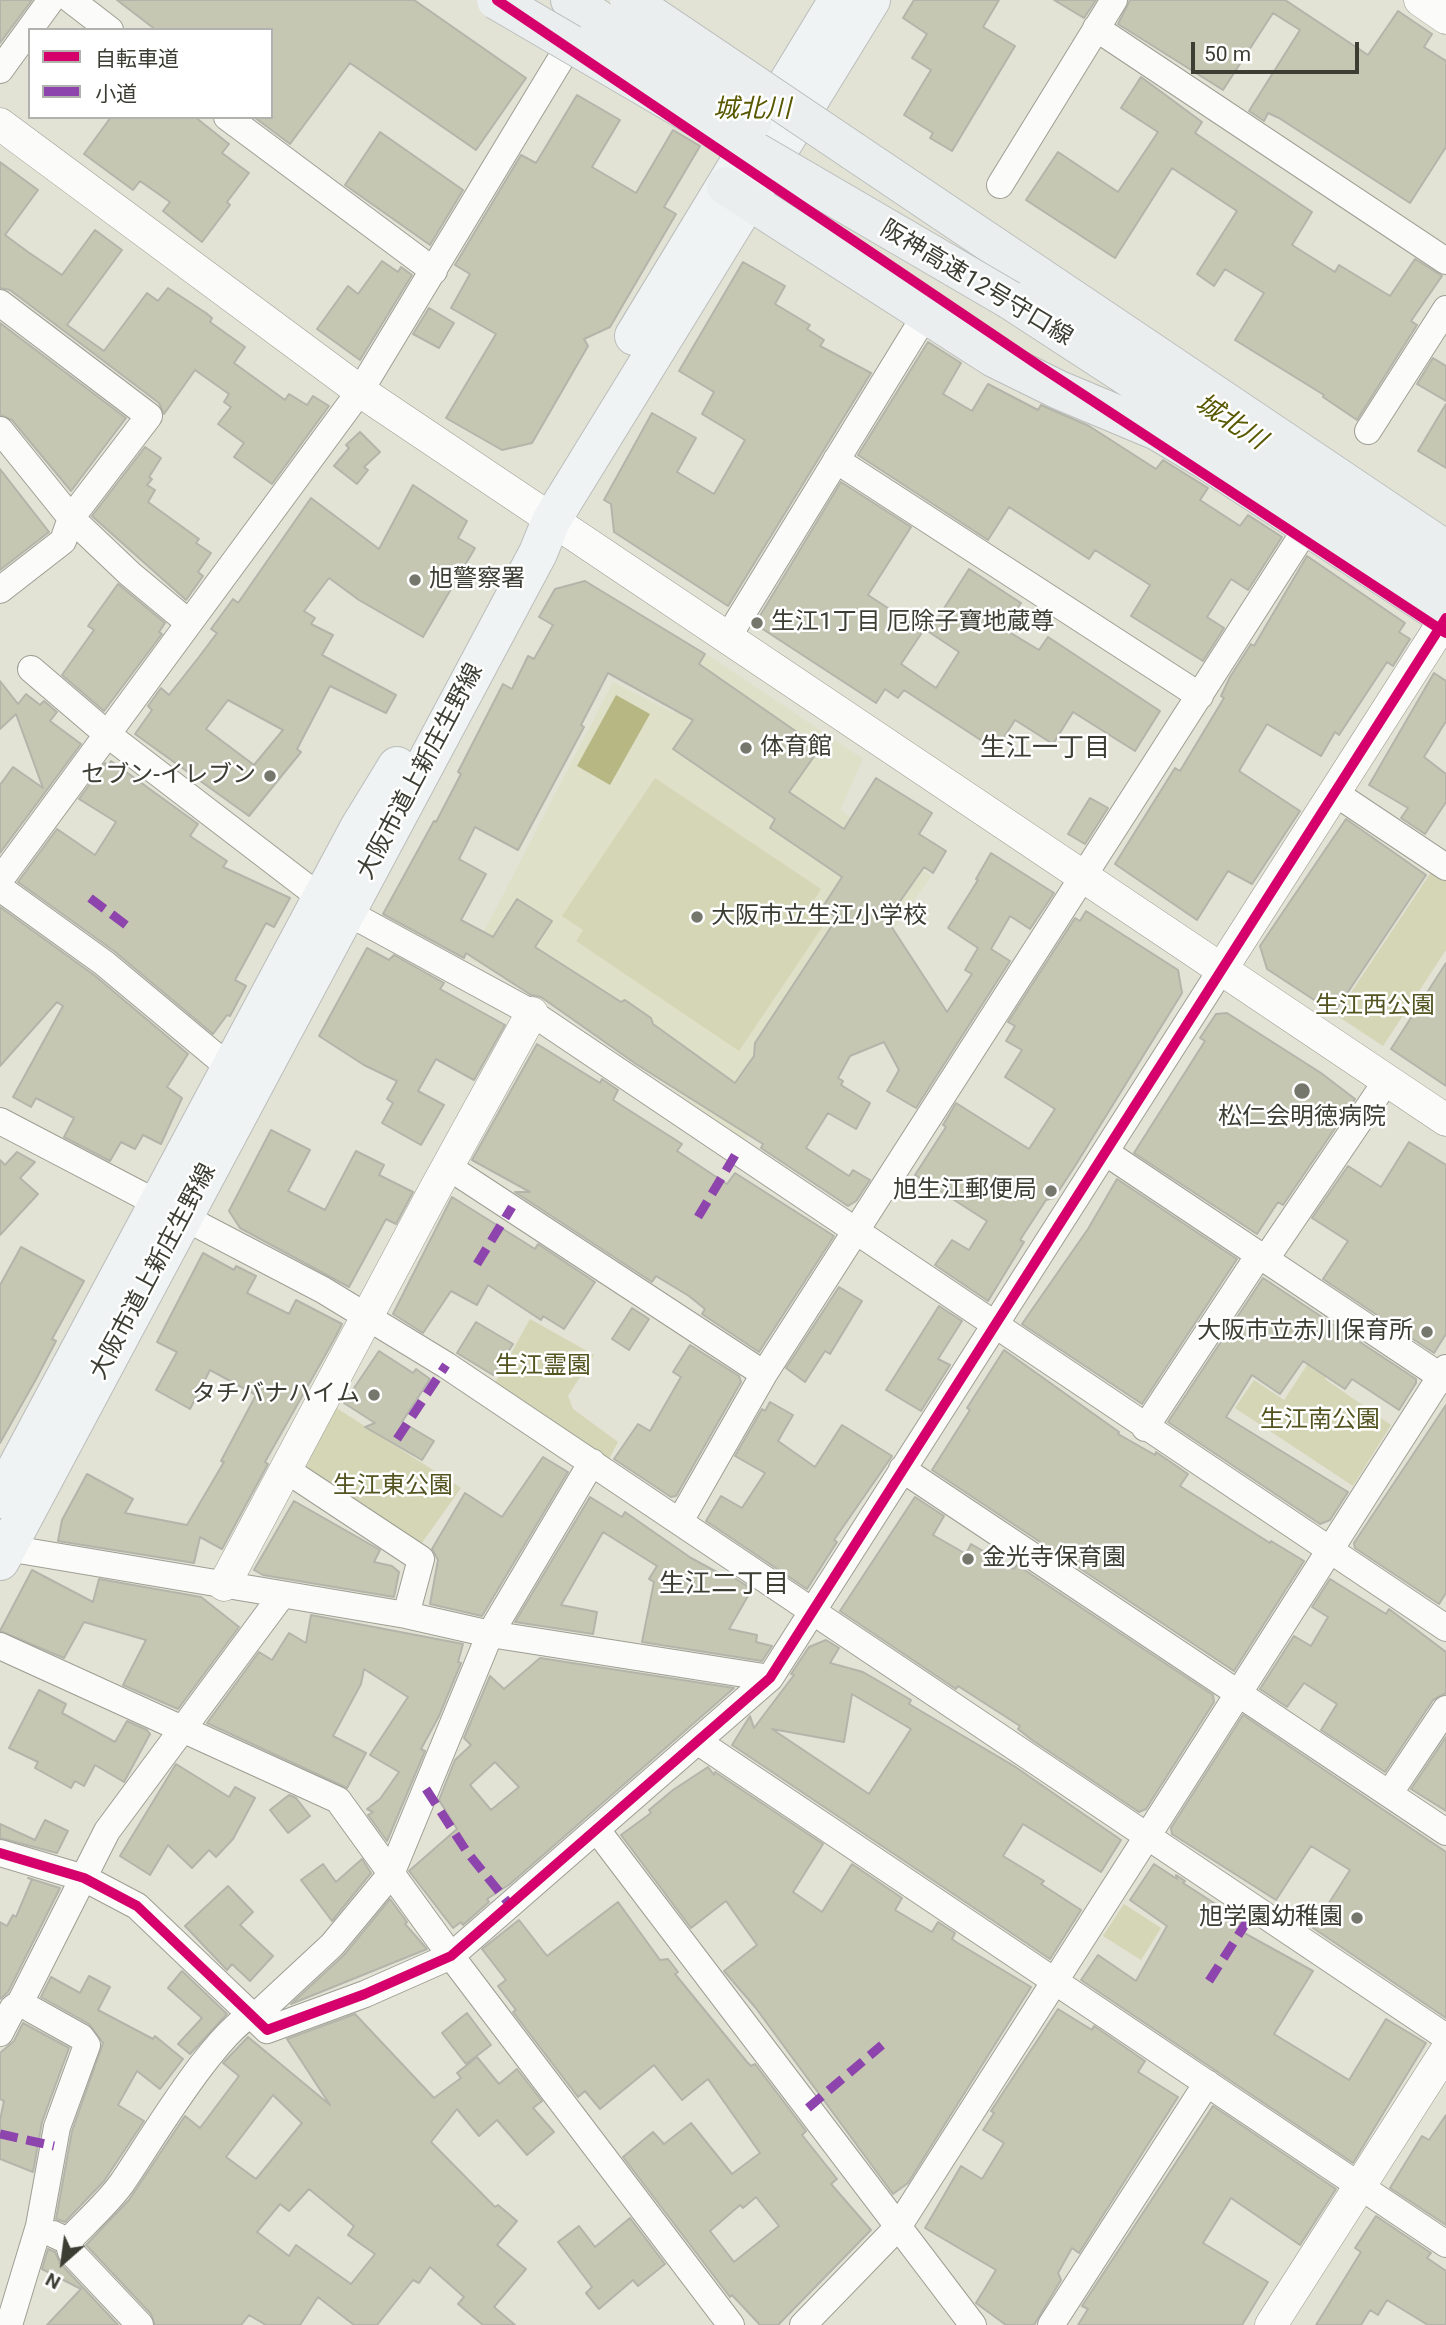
<!DOCTYPE html>
<meta charset="utf-8">
<style>
body{margin:0}
#map{position:relative;width:1446px;height:2325px;overflow:hidden;background:#e2e2d5;font-family:Roboto,"Noto Sans JP",sans-serif}
canvas{display:block}
.legend{position:absolute;left:28px;top:28px;width:245px;height:91px;box-sizing:border-box;background:#fff;border:2px solid #b1b1ad;margin:0;padding:9px 12px;list-style:none;font-size:21px;color:#3c3d33}
.legend li{display:flex;align-items:center;gap:14px;height:35px}
.legend b{width:35px;border:2px solid #b1b1ad}
.north{position:absolute;left:28px;top:2227px;width:70px;height:70px;-webkit-text-stroke:5px #fff;paint-order:stroke;rotate:208deg;font-size:19px;font-weight:700;line-height:28px;text-align:center;color:#3c3d33}
.north::after{content:'';display:block;margin:auto;width:24px;height:32px;background:#3c3d33;clip-path:polygon(50% 0,100% 100%,50% 72%,0 100%)}
.scale{position:absolute;left:1191px;top:42px;width:168px;height:32px;box-sizing:border-box;border:4px solid #3c3d33;border-top:0;padding-left:9px;font-size:21px;line-height:24px;white-space:nowrap;color:#3c3d33;-webkit-text-stroke:5px #fff;paint-order:stroke}
</style>
<div id="map">
<canvas width="1446" height="2325"></canvas>
<ul class="legend">
<li><b style="height:9px;background:#d6006c"></b>自転車道</li>
<li><b style="height:9px;background:#8e44ad"></b>小道</li>
</ul>
<div class="north">N</div>
<div class="scale">50 m</div>
</div>
<script>
const ctx = document.querySelector('canvas').getContext('2d');
ctx.lineJoin = 'round';
function paint(path, color) {
  ctx.fillStyle = color;
  ctx.fill(path, 'evenodd');
}
function trace(path, color, width, dash) {
  ctx.strokeStyle = color;
  ctx.lineWidth = width;
  ctx.lineCap = dash ? 'butt' : 'round';
  ctx.setLineDash(dash || []);
  ctx.stroke(path);
}
function write(font, color, halo, rows, align = 'center') {
  ctx.font = font + ' Roboto,"Noto Sans JP",sans-serif';
  ctx.lineWidth = 5;
  ctx.setLineDash([]);
  ctx.textBaseline = 'middle';
  ctx.strokeStyle = halo;
  ctx.fillStyle = color;
  for (const [text, x, y, turn = 0] of rows) {
    ctx.save();
    ctx.translate(x, y);
    ctx.rotate((+turn || 0) * Math.PI / 180);
    ctx.textAlign = isNaN(turn) ? turn : align;
    if (halo) ctx.strokeText(text, 0, 0);
    ctx.fillText(text, 0, 0);
    ctx.restore();
  }
}
const built = new Path2D(`
 M706,654L863,759L840,810L931,876L745,1140L541,997L470,959L613,682L674,713Z`);
const green = new Path2D(`
 M655,778L821,889L809,908L827,920L739,1051L576,941L583,930L562,916Z
 M1432,871L1446,880V950L1383,1046L1336,1015Z
 M530,1319L594,1355L568,1396L573,1409L618,1442L609,1459L495,1383Z
 M1336,1321L1355,1334L1325,1379L1391,1425L1353,1486L1235,1408L1254,1380L1284,1400Z
 M335,1407L461,1488L419,1547L310,1474L306,1462Z
 M1124,1904L1161,1928L1141,1960L1103,1936Z`);
const water = new Path2D(`
 M616,695L650,714L610,785L577,766Z`);
const building = new Path2D(`
 M0,0H32L0,43Z
 M117,0H414L526,78L476,150L350,63L290,144L254,117H271V30H156Z
 M914,0H999L983,27L1015,46L952,151L930,138L933,133L904,115L931,70L912,58L927,34L903,18Z
 M1054,0H1096L1084,18Z
 M1130,0H1285L1368,55L1398,11L1432,34L1424,47L1446,61V147L1410,203L1279,118L1268,113L1264,121L1249,111L1300,30L1273,13L1223,90L1118,24Z
 M1141,77L1202,122L1195,133L1312,212L1292,245L1335,272L1339,265L1390,296L1415,259L1442,276L1411,321L1417,325L1357,420L1323,397L1324,395L1235,340L1264,293L1225,269L1214,286L1197,274L1237,211L1172,168L1115,258L1026,200L1058,152L1118,192L1158,132L1121,108Z
 M577,95L620,120L592,167L636,193L673,130L700,146L664,207L676,214L610,327L584,339L588,346L532,443L502,450L446,418L496,334L451,308L470,274L455,265L521,155L536,163Z
 M111,117H195L229,144L222,153L249,173L227,202L230,205L202,242L163,211L170,202L140,181L133,190L84,154Z
 M380,132L463,190L430,245L345,185Z
 M0,162L38,190L5,235L28,252L62,275L95,230L122,250L67,325L104,351L147,293L158,301L168,288L206,313L212,318L210,322L245,347L234,363L285,400L289,394L307,405L313,396L329,406L272,484L234,457L244,443L218,424L231,407L224,402L229,394L195,370L164,414L159,403L10,290L0,288Z
 M382,261L398,272L401,267L412,275L360,360L317,329L348,286L358,294Z
 M743,262L785,286L775,304L810,325L807,329L824,340L820,346L871,373L728,606L614,532L611,504L604,500L652,413L696,438L677,472L714,494L745,440L702,414L714,392L679,371Z
 M429,308L454,323L439,348L413,334Z
 M0,323L126,418L71,491L12,420L0,415Z
 M928,342L961,363L943,394L972,411L988,384L1038,410L1041,405L1089,426L1156,469L1163,460L1208,488L1200,500L1240,526L1248,515L1282,537L1248,590L1231,579L1207,617L1224,628L1203,661L1131,616L1150,585L1095,550L1089,559L1009,507L988,540L858,455Z
 M1433,358L1446,366V401L1417,384Z
 M1446,404V468L1418,451Z
 M360,432L380,452L364,467L368,470L357,484L334,466L349,448L346,445Z
 M145,447L161,458L149,477L152,479L147,485L155,490L148,502L199,539L196,543L211,553L198,572L203,576L186,600L92,516Z
 M0,469L49,532L0,570Z
 M841,482L911,527L868,595L923,631L901,664L936,688L959,652L929,632L969,569L1021,603L1004,629L1039,650L1048,637L1160,711L1135,751L1073,712L1053,744L1015,720L996,750L904,690L898,698L885,689L876,703L755,624Z
 M413,485L467,521L458,538L475,548L423,637L359,600L329,578L304,611L315,618L311,624L333,635L322,655L396,695L386,713L330,686L297,749L301,752L249,816L135,734L152,710L148,706L161,688L169,695L199,657L217,633L211,629L233,599L238,603L311,498L379,549ZM228,700L283,730L254,765L206,729Z
 M1307,556L1405,623L1399,632L1410,639L1393,666L1387,662L1339,735L1335,732L1321,756L1267,724L1239,771L1300,811L1252,884L1228,871L1197,920L1115,864L1175,768L1180,771L1224,698L1221,696L1230,677L1251,644L1254,646Z
 M585,581L705,654L699,664L820,748L789,792L844,829L876,778L932,813L919,834L946,851L933,873L924,867L887,920L947,1012L972,974L965,970L978,948L948,928L978,880L976,879L991,853L1054,893L1030,929L1010,916L991,949L1010,961L916,1108L887,1091L899,1070L884,1042L850,1056L838,1078L843,1081L841,1085L870,1103L856,1129L828,1113L806,1148L849,1176L853,1170L870,1180L856,1201L848,1206L761,1148L763,1144L636,1064L541,997L531,995L466,953L464,958L383,914L434,821L436,822L461,774L458,772L503,684L512,689L528,656L534,659L553,625L539,617L555,589ZM608,673L693,720L673,749L775,819L770,828L842,877L822,908L837,918L755,1043L754,1056L735,1083L653,1024L651,1018L625,1000L621,1002L535,947L552,921L517,899L493,937L461,920L486,874L459,859L475,827L518,850L584,727L581,725Z
 M118,584L165,623L159,632L162,634L104,711L62,675L94,630L88,626Z
 M1434,673L1446,681V721L1424,757L1446,774V802L1425,834L1401,818L1408,808L1369,785Z
 M0,681L18,704L26,694L40,705L44,701L57,712L50,721L81,744L0,853V785L13,767L43,788L16,714L0,729Z
 M111,761L198,824L190,836L227,861L223,867L290,898L274,927L266,923L235,980L246,986L230,1016L227,1015L213,1034L114,951L18,882L57,829L95,855L116,822L79,799L105,763L108,766Z
 M1090,798L1108,808L1085,844L1068,834Z
 M1346,819L1426,875L1334,1013L1267,969L1260,946Z
 M0,907L94,975L188,1054L167,1087L182,1098L161,1144L143,1135L135,1149L121,1142L110,1161L64,1137L74,1118L36,1098L31,1107L13,1097L63,1006L57,1002L0,1066Z
 M1086,911L1178,970L1182,993L1075,1166L1054,1198L1046,1200L1020,1240L1024,1242L988,1301L935,1265L952,1240L969,1250L987,1221L915,1175L946,1127L943,1125L956,1103L1029,1149L1055,1109L1005,1077L1022,1050L1006,1041L1015,1026L1008,1022L1075,918L1080,921Z
 M367,948L389,960L394,955L444,983L440,989L505,1025L474,1080L436,1059L418,1091L444,1105L421,1145L382,1123L393,1103L387,1099L397,1081L364,1065L319,1036Z
 M1446,963V1086L1391,1049Z
 M1227,1013L1321,1073L1355,1099L1283,1205L1278,1202L1257,1234L1134,1153L1205,1041L1200,1038L1216,1014Z
 M537,1044L600,1083L602,1079L618,1090L613,1100L682,1144L677,1151L727,1184L735,1173L834,1236L759,1352L702,1314L705,1309L689,1296L656,1276L652,1282L515,1192H530L472,1160Z
 M271,1130L310,1150L288,1191L325,1210L356,1151L384,1165L379,1175L413,1192L396,1224L386,1219L349,1287L240,1228L229,1211Z
 M1409,1142L1446,1165V1334L1434,1353L1323,1279L1348,1241L1312,1218L1348,1166L1381,1187Z
 M17,1152L35,1162L20,1178L38,1194L0,1235V1160L5,1165Z
 M1117,1179L1237,1259L1142,1404L1022,1324L1088,1229Z
 M452,1197L535,1249L538,1244L595,1282L564,1329L543,1316L541,1320L488,1285L477,1305L451,1291L423,1333L393,1314Z
 M21,1247L84,1281L52,1339L56,1341L35,1381L0,1443V1285Z
 M203,1253L234,1270L236,1266L256,1276L247,1293L289,1314L296,1300L342,1324L336,1336L265,1462L268,1464L222,1549L200,1537L194,1563L58,1541L62,1520L87,1474L133,1499L125,1513L187,1525L224,1462L221,1461L256,1395L210,1370L190,1409L156,1390L177,1352L157,1342Z
 M1263,1278L1416,1379V1383L1399,1410L1352,1379L1345,1389L1303,1361L1280,1394L1252,1375L1226,1417L1348,1492L1330,1520L1320,1524L1168,1422Z
 M839,1287L862,1301L830,1354L825,1351L805,1382L786,1368Z
 M939,1306L962,1321L938,1359L950,1365L921,1411L886,1390Z
 M632,1308L649,1319L629,1350L612,1339Z
 M476,1322L513,1344L493,1375L457,1353Z
 M690,1345L739,1376L741,1382L676,1496L671,1497L614,1459L638,1424L650,1431L681,1377L673,1372Z
 M1004,1350L1119,1432L1118,1434L1155,1455L1156,1452L1188,1474L1180,1486L1270,1543L1271,1541L1304,1561L1234,1671L932,1470L970,1410L967,1408Z
 M379,1351L413,1373L416,1369L430,1379L402,1422L434,1441L422,1460L365,1427L375,1423L344,1403Z
 M770,1402L793,1415L778,1441L815,1467L842,1425L892,1456L834,1540L837,1542L807,1589L706,1521L721,1496L742,1508L765,1473L735,1456L762,1409L765,1411Z
 M1446,1405V1593L1439,1604L1355,1548L1354,1543Z
 M543,1457L568,1472L482,1616L430,1604L438,1560L432,1549L465,1493L502,1517Z
 M590,1497L622,1517L625,1512L691,1558L726,1577L728,1574L752,1589L729,1629L757,1635L756,1642L772,1646L762,1661L642,1642L654,1582L649,1579L657,1566L603,1532L561,1605L597,1612L593,1634L515,1622Z
 M915,1497L944,1516L933,1535L966,1554L971,1544L1014,1569L1017,1565L1213,1695L1214,1702L1146,1809L1139,1812L1032,1740L1018,1729L1020,1726L958,1686L956,1689L840,1611Z
 M294,1501L380,1550L374,1562L392,1566L399,1572L394,1597L263,1575L254,1570Z
 M32,1570L93,1602L99,1579L201,1597L239,1627L178,1709L123,1685L146,1640L84,1622L64,1658L0,1631Z
 M1330,1579L1386,1614L1389,1609L1446,1652V1693L1433,1700L1385,1772L1321,1730L1337,1704L1304,1683L1287,1707L1260,1689L1294,1636L1311,1646L1328,1617L1312,1607Z
 M311,1615L463,1644L458,1662L461,1663L439,1716L421,1749L425,1751L387,1841L368,1815L373,1812L367,1809L380,1799L399,1772L370,1755L408,1697L364,1669L361,1684L333,1736L366,1753L347,1788L207,1723L259,1652L272,1660L289,1633L306,1643Z
 M826,1640L839,1648L830,1663L863,1672L911,1700L909,1704L1014,1766L1121,1840L1101,1872L1023,1824L1003,1856L1044,1881L1041,1884L1081,1910L1050,1959L732,1745L750,1716L754,1728L794,1675L791,1674L809,1647ZM852,1694L911,1729L869,1794L772,1729L844,1742Z
 M540,1658L734,1688L510,1884L487,1899L489,1902L463,1925L461,1922L453,1928L409,1871L457,1829L439,1800L455,1760L471,1745L464,1738L490,1676L504,1689ZM495,1762L519,1787L491,1810L470,1785Z
 M39,1690L66,1704L62,1713L115,1742L127,1721L147,1730L150,1734L124,1782L95,1765L84,1786L75,1781L71,1788L35,1768L38,1762L9,1748Z
 M1243,1715L1446,1852V2018L1313,1928L1350,1870L1311,1846L1276,1900L1172,1834L1171,1828Z
 M1446,1737V1811L1411,1789Z
 M176,1764L229,1797L235,1787L255,1798L233,1839L216,1857L209,1850L192,1868L168,1845L150,1875L120,1856Z
 M708,1767L714,1775L715,1772L823,1844L793,1892L822,1912L852,1864L902,1898L895,1910L932,1932L938,1922L955,1933L952,1939L956,1942L1031,1987L908,2183L893,2194L755,2007L724,1971L757,1945L726,1901L691,1928L621,1835L651,1813L649,1810L673,1790Z
 M289,1795L296,1798L310,1816L288,1833L270,1810Z
 M45,1820L68,1831L57,1853L0,1838V1824L35,1840Z
 M362,1859L371,1873L332,1921L301,1880L323,1864L336,1882Z
 M1154,1864L1177,1879L1176,1875L1185,1881L1183,1883L1242,1921L1237,1929L1313,1971L1274,2034L1349,2080L1386,2019L1426,2043L1353,2163L1081,1980L1098,1955L1136,1981L1167,1926L1130,1900Z
 M28,1878L60,1888L8,1992L0,1999V1922L7,1926L13,1915L16,1917L32,1879Z
 M228,1886L253,1912L240,1925L273,1956L250,1981L232,1964L227,1970L185,1926Z
 M390,1899L407,1922L405,1924L427,1949L291,2004L344,1955Z
 M618,1902L660,1960L668,1959L678,1972L675,1974L747,2062L751,2066L755,2064L806,2131L802,2135L837,2179L831,2184L871,2230L778,2325H760L732,2295L730,2297L623,2157L653,2132L664,2144L691,2123L732,2174L760,2153L708,2079L682,2100L654,2065L600,2109L585,2091L578,2097L513,2012L516,2010L498,1986L506,1980L482,1949L519,1920L547,1956ZM756,2197L779,2226L734,2262L710,2231L740,2205L743,2208Z
 M182,1971L227,2014L190,2054L178,2044L202,2018L168,1988Z
 M89,1976L110,1987L98,2010L153,2039L155,2036L183,2059L160,2089L137,2071L118,2105L144,2121L104,2181L65,2222L56,2219L72,2131L103,2043L89,2024L41,1997L51,1977L80,1993Z
 M1058,2009L1092,2030L1094,2026L1145,2061L1138,2072L1178,2097L1079,2253L1072,2248L1058,2273L1061,2280L1034,2325H1006L976,2303L996,2270L925,2228L961,2166L982,2179L1004,2143L983,2130L994,2113L991,2111Z
 M467,2013L491,2045L466,2064L442,2033Z
 M355,2014L434,2098L461,2078L457,2073L477,2057L499,2084L517,2069L542,2101L533,2108L554,2132L527,2155L497,2120L479,2136L457,2109L431,2142L495,2207L498,2205L517,2221L497,2245L526,2269L494,2307L515,2325H483L458,2304L464,2297L430,2267L419,2283L413,2280L377,2325H354L318,2297L300,2325H266L249,2315L241,2325H155L151,2314L86,2245L129,2200L185,2116L200,2128L239,2076L223,2063L248,2037L330,2105L287,2039ZM273,2095L302,2123L256,2179L226,2157ZM309,2189L354,2226L348,2235L375,2254L351,2284L296,2245L289,2256L257,2232L280,2204L289,2211Z
 M23,2023L69,2048L42,2122L33,2172L0,2159V2120L4,2101L0,2099V2053L14,2041Z
 M1213,2106L1336,2189L1300,2245L1231,2198L1203,2243L1268,2282L1242,2325H1078L1088,2309L1082,2306Z
 M1446,2115V2225L1390,2188L1422,2136L1429,2140Z
 M1376,2216L1431,2253L1427,2258L1446,2271V2325H1428L1387,2300L1378,2315L1370,2310L1361,2325H1316L1361,2252L1355,2248Z
 M630,2218L665,2264L638,2286L633,2280L599,2309L586,2293L592,2287L558,2242L579,2226L595,2247Z
 M48,2249L55,2252L60,2263L118,2325H47L81,2289L42,2269Z`);
const minor = new Path2D(`
 M71,0L110,30
 M1096,28L1446,261
 M0,70L51,0
 M227,117L434,271
 M1000,185L1114,0
 M0,303L149,416L71,518L63,541L0,590
 M0,430L71,518L130,574L189,623
 M1368,431L1446,309
 M836,460L1200,696
 M728,637L918,327
 M31,669L107,734L321,898L532,1013L1446,1628
 M1335,793L1446,867
 M0,880L360,391L562,57
 M0,888L104,963L230,1068
 M0,1121L323,1290L446,1365L1446,2037
 M1105,1152L1446,1380
 M447,1166L764,1374
 M1265,1260L1387,1080
 M1145,1428L1259,1255
 M285,1469L421,1559L406,1615
 M902,1469L1446,1832
 M680,1521L764,1374L1297,543
 M7,1548L406,1615L490,1634L770,1678
 M0,1646L338,1800L451,1956L731,2325
 M700,1743L1446,2244
 M1389,1794L1446,1709
 M597,1830L973,2325
 M0,1853L84,1878L137,1906L267,2030L365,1994L451,1956L770,1678L1221,970
 M0,2033L13,2008L20,2003
 M53,2234L68,2241L71,2252L140,2325
 M68,2241C85,2223 107,2204 122,2183C147,2147 223,2017 261,2011L332,1945L391,1874L490,1634L592,1462
 M9,2325L39,2226L57,2127L87,2045L81,2037L20,2003L107,1831L282,1595
 M803,2325L898,2227L1446,1368
 M1051,2325L1207,2083`);
const tertiary = new Path2D(`
 M1420,0L1446,18
 M0,124L360,391L1446,1120
 M1221,970L1446,618
 M224,1585L433,1193L532,1013
 M1271,2325L1446,2051`);
const primary = new Path2D(`
 M634,336L838,0
 M0,1499L359,828L397,766
 M0,1561L538,553L551,521L871,0`);
const motorway = new Path2D(`
 M570,0L598,19
 M853,151L1446,550
 M726,186L994,358L1059,390L1157,431L1204,459L1446,617
 M1010,300L1446,584`);
const motorwayBridge = new Path2D(`
 M496,0L1010,300
 M629,0L853,151
 M598,19L752,122`);
const quiet = new Path2D(`
 M90,898L130,928
 M698,1217L737,1152
 M477,1264L512,1207
 M397,1439L446,1365
 M426,1789L467,1852L510,1905
 M1209,1981L1255,1909
 M808,2108L882,2045
 M0,2134L54,2146`);
const cycleway = new Path2D(`
 M497,0L1041,367L1446,633
 M0,1853L84,1878L137,1906L267,2030L365,1994L451,1956L770,1678L1446,618`);
const markers = [
 [415,580,7,"#76776c"],
 [757,623,7,"#76776c"],
 [746,748,7,"#76776c"],
 [270,776,7,"#76776c"],
 [697,917,7,"#76776c"],
 [1302,1091,9,"#76776c"],
 [1051,1191,7,"#76776c"],
 [1427,1332,7,"#76776c"],
 [374,1395,7,"#76776c"],
 [968,1559,7,"#76776c"],
 [1357,1918,7,"#76776c"]
];
const streetNames = [
 ["阪神高速12号守口線",976,284,31],
 ["大阪市道上新庄生野線",421,772,-62],
 ["大阪市道上新庄生野線",154,1272,-62]
];
const poiNames = [
 ["旭警察署",429,580],
 ["生江1丁目 厄除子寶地蔵尊",771,623],
 ["体育館",760,748],
 ["セブン-イレブン",256,776,"right"],
 ["大阪市立生江小学校",711,917],
 ["松仁会明徳病院",1302,1118,"center"],
 ["旭生江郵便局",1037,1191,"right"],
 ["大阪市立赤川保育所",1413,1332,"right"],
 ["タチバナハイム",360,1395,"right"],
 ["金光寺保育園",982,1559],
 ["旭学園幼稚園",1343,1918,"right"]
];
const parkNames = [
 ["生江西公園",1375,1007],
 ["生江霊園",543,1367],
 ["生江南公園",1320,1421],
 ["生江東公園",393,1487]
];
const waterNames = [
 ["城北川",752,110],
 ["城北川",1230,423,33]
];
const neighbourhoodNames = [
 ["生江一丁目",1045,749],
 ["生江二丁目",724,1585]
];
paint(built, '#dfe0c8');
paint(green, '#d4d6b6');
paint(water, '#b6b782');
paint(building, '#c6c7b3');
trace(building, '#b4b5aa', 2);
trace(minor, '#9e9e94', 28);
trace(tertiary, '#9e9e94', 33);
trace(primary, '#babebc', 40);
trace(motorway, '#babebc', 40);
trace(minor, '#fbfbf9', 26);
trace(tertiary, '#fbfbf9', 32);
trace(primary, '#f0f3f3', 38);
trace(motorway, '#eaeeef', 38);
trace(motorwayBridge, '#babebc', 40, []);
trace(motorwayBridge, '#eaeeef', 38);
trace(quiet, '#8e44ad', 9, [18, 9]);
trace(cycleway, '#d6006c', 10);
for (const [x, y, r, color] of markers) {
  const dot = new Path2D();
  dot.arc(x, y, r, 0, 2 * Math.PI);
  ctx.fillStyle = color;
  ctx.fill(dot);
  trace(dot, '#fff', 2.5);
}
write('24px', '#3c3d33', '#fff', streetNames);
write('24px', '#3c3d33', '#fff', poiNames, 'left');
write('24px', '#535420', '#fff', parkNames);
write('italic 26px', '#585800', '#fff', waterNames);
write('26px', '#3c3d33', '#fff', neighbourhoodNames);
</script>
